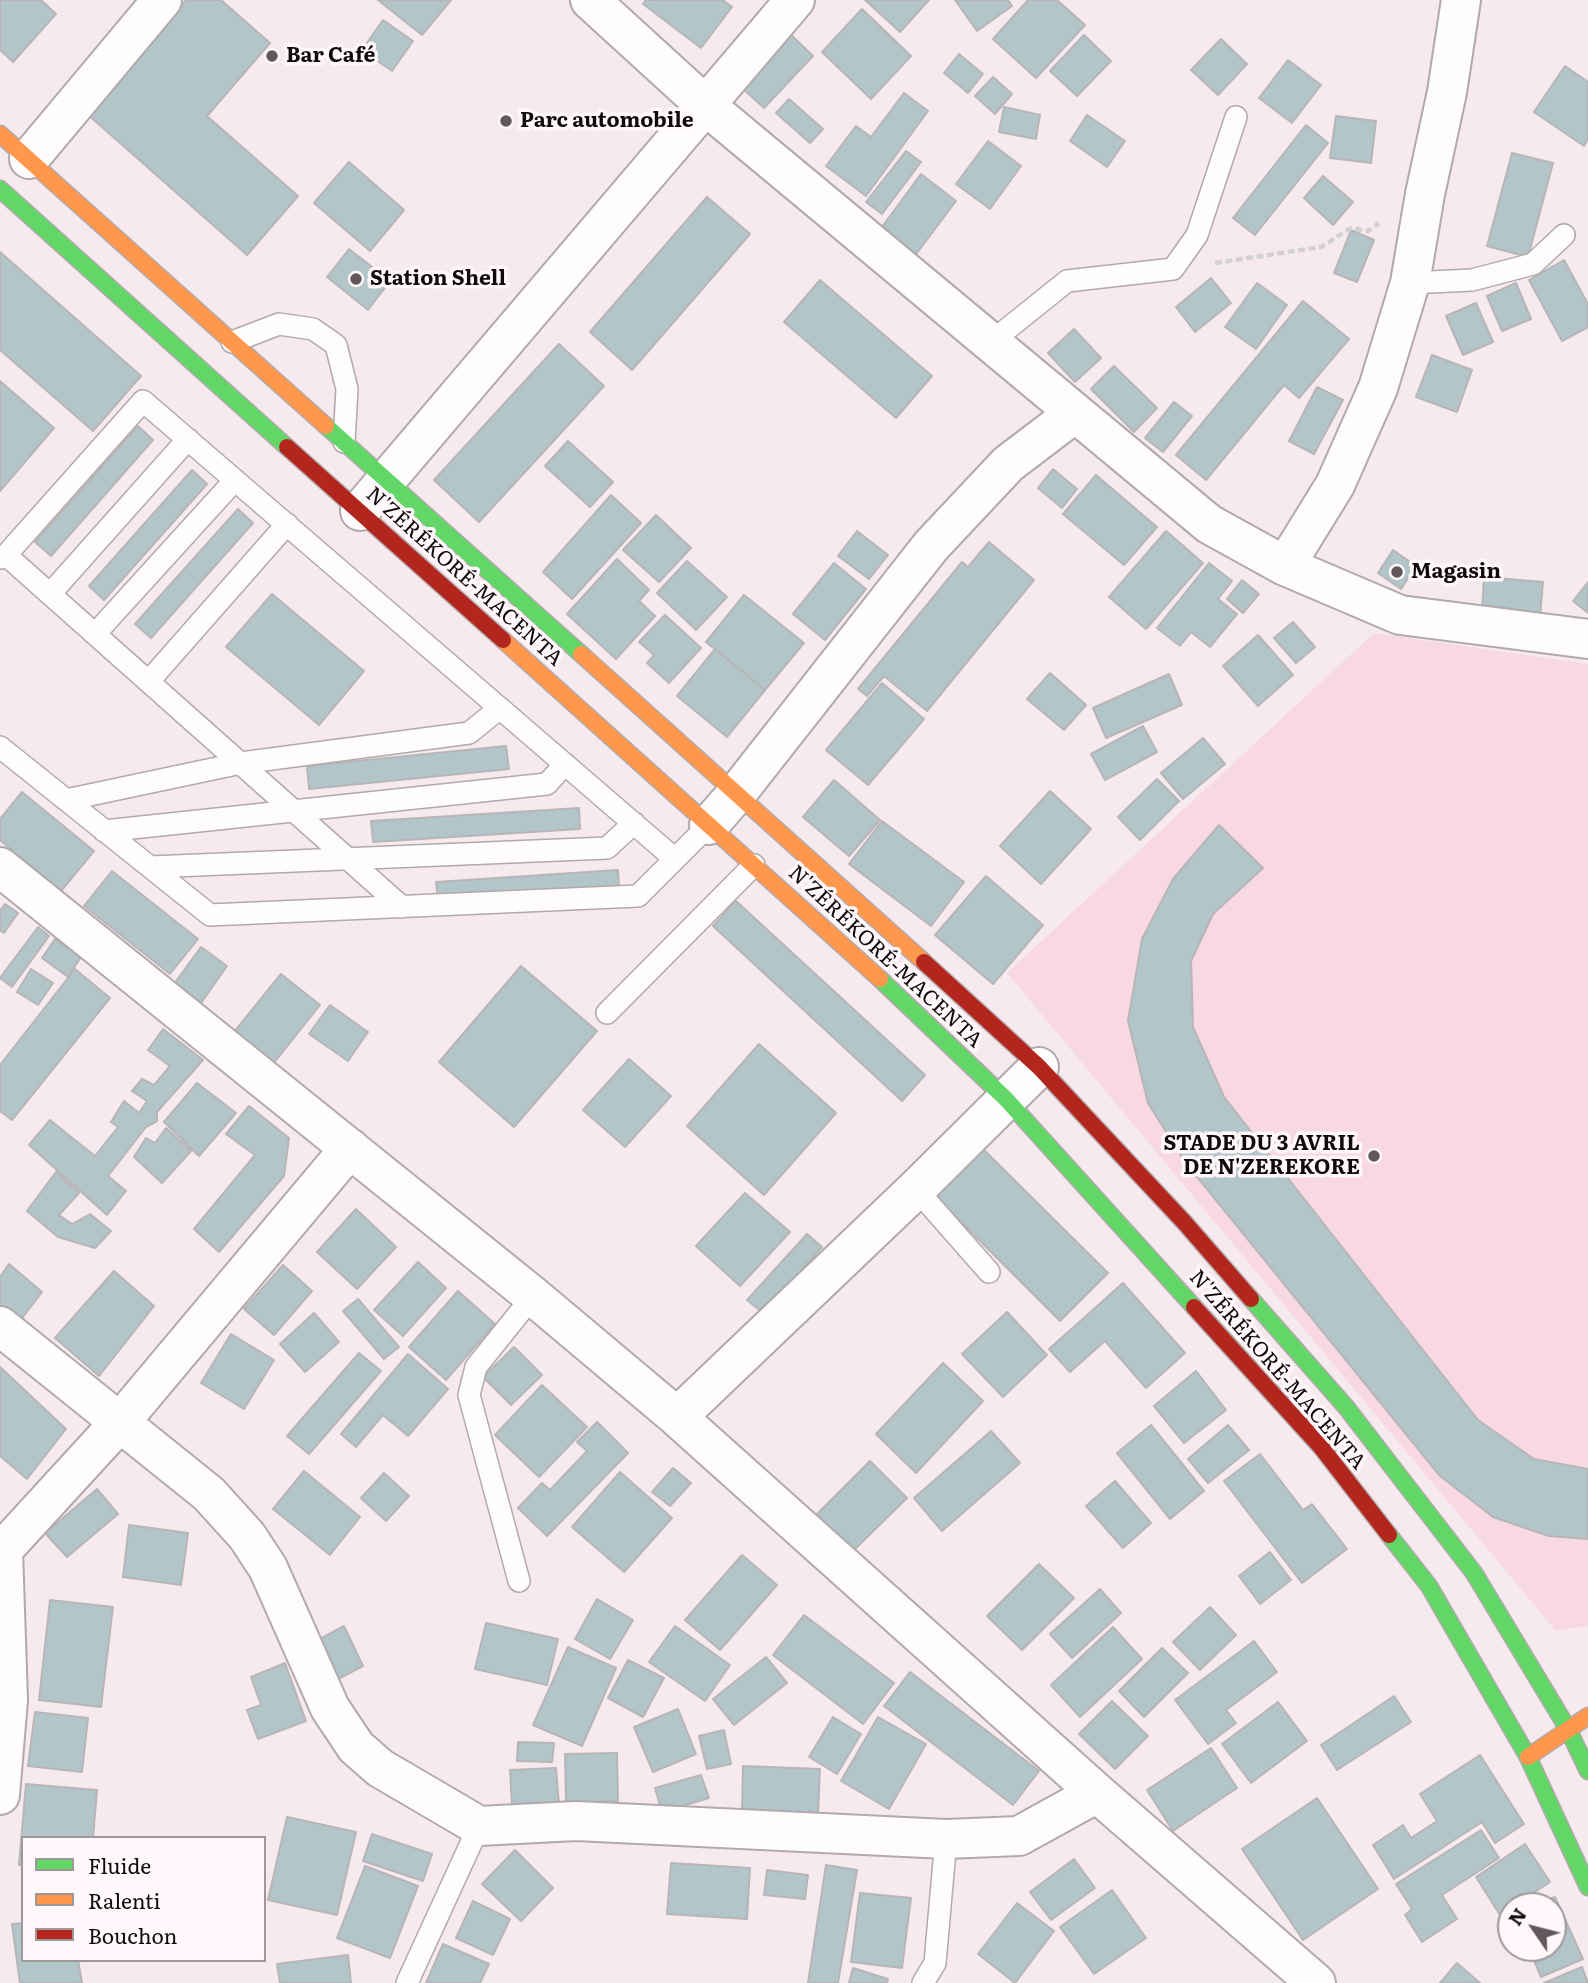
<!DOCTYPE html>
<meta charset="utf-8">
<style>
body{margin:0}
#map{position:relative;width:1588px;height:1983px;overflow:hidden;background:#f6eaee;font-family:Literata,serif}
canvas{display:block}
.legend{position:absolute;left:21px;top:1836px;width:245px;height:126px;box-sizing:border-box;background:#fff7f9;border:2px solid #9f989a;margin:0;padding:9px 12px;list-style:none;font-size:21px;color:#100a0c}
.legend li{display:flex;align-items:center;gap:14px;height:35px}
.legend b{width:35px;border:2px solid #9f989a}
.north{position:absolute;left:1497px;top:1892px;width:70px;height:70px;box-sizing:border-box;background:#fff7f9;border:2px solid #9f989a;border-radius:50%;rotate:305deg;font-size:19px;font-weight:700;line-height:28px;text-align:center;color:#100a0c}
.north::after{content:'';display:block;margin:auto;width:24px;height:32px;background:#60585b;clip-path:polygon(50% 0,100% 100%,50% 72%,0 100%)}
</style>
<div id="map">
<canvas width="1588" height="1983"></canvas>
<ul class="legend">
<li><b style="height:9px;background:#63d668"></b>Fluide</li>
<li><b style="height:9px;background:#ff974d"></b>Ralenti</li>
<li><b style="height:9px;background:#b3261e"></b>Bouchon</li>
</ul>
<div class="north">N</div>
</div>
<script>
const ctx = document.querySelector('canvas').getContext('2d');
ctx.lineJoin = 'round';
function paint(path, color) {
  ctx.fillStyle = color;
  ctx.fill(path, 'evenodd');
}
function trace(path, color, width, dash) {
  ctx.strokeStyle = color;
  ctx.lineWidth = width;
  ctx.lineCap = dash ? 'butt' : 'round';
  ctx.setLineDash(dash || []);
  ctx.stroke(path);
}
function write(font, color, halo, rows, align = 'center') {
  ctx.font = font + ' Literata,serif';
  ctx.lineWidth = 7;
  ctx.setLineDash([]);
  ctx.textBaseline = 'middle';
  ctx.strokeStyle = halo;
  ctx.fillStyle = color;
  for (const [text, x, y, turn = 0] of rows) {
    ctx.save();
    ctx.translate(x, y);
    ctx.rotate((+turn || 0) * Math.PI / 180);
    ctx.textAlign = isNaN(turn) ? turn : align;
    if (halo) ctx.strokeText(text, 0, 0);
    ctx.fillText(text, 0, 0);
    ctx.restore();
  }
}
const green = new Path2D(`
 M1374,633L1588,664V1626L1556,1631L1007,973Z`);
const building = new Path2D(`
 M0,0H41L56,14L13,62L0,50Z
 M186,0H221L270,43L207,116L298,196L247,255L86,113Z
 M378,0H451L422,35Z
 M646,0H723L732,7L701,48L643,4Z
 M865,0H929L900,32Z
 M955,0H1008L1012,6L977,31Z
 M1028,0H1057L1085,25L1036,78L993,39Z
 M862,9L911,56L871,99L822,52Z
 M383,20L413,41L392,71L362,50Z
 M789,33L813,56L764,108L740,86Z
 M1084,35L1111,61L1077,96L1050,71Z
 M1221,39L1247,64L1218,95L1191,70Z
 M959,54L983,74L968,93L944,73Z
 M1288,60L1321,85L1292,123L1259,98Z
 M1565,66L1588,82V139L1584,146L1534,112Z
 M993,77L1012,94L995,114L975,96Z
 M904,93L928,111L866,196L826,166L856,126L871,137Z
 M789,99L823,129L810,143L776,113Z
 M1004,107L1040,115L1036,139L999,132Z
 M1087,115L1125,141L1107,167L1070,141Z
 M1336,116L1376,121L1371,163L1330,158Z
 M1306,125L1328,143L1255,235L1233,218Z
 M988,141L1021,166L990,209L956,184Z
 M906,151L921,162L882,214L866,202Z
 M1512,153L1553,163L1528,257L1487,246Z
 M349,162L404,210L370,251L314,203Z
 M921,174L956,201L914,257L879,231Z
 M1323,176L1353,202L1333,225L1304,198Z
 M707,197L750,234L632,370L590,332Z
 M1351,230L1374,240L1357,282L1334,273Z
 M349,249L390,281L368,310L327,277Z
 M0,252L141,376L93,431L0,350Z
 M1564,260L1588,304V327L1562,341L1529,280Z
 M1211,278L1231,303L1195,332L1176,307Z
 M820,280L932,376L896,418L784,322Z
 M1257,283L1287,305L1256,349L1225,327Z
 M1516,283L1531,319L1502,331L1487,296Z
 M1303,301L1349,339L1299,398L1284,385L1206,480L1176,455Z
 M1476,303L1493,342L1463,355L1446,316Z
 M1074,329L1101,358L1075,382L1048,353Z
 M559,344L604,386L479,522L434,480Z
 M1432,355L1472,370L1457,412L1416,397Z
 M1114,366L1157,408L1134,432L1091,389Z
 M0,381L54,428L0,491Z
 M1317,387L1343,400L1314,454L1289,441Z
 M1174,402L1192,416L1163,452L1145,438Z
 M138,426L153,440L51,556L35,542Z
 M568,441L613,482L590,507L545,466Z
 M1053,469L1077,489L1062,508L1038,488Z
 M192,470L207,484L104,600L89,586Z
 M1096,475L1157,527L1124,565L1063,514Z
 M611,495L641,523L572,599L543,572Z
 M238,509L253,523L151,638L135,624Z
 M656,515L691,548L659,582L623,550Z
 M857,531L888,555L869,579L838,556Z
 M1166,531L1203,563L1146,629L1109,597Z
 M989,542L1034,580L927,711L884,676L867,696L858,689L962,562L968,567Z
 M1393,550L1416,566L1401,589L1378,573Z
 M617,559L649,590L639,601L655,616L616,659L567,614Z
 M687,561L727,597L696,630L657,593Z
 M834,563L866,589L825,640L793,614Z
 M1209,563L1232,581L1218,599L1237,614L1210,647L1191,632L1180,646L1157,628Z
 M1484,577L1543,582L1540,616L1482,610Z
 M1242,580L1259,594L1243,613L1227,599Z
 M1588,582V613L1573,601Z
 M272,594L364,671L319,725L226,647Z
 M744,595L804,643L765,690L706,642Z
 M665,615L701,648L669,683L647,663L654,655L639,642Z
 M1293,622L1315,647L1296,663L1274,638Z
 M1258,635L1293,675L1258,706L1223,666Z
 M715,649L765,690L727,737L677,696Z
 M1050,673L1086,705L1064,730L1027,699Z
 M1169,674L1182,705L1106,738L1093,708Z
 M882,683L924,719L868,785L826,750Z
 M1143,726L1157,752L1105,780L1091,754Z
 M1203,738L1225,764L1183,799L1161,773Z
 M506,746L509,769L309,789L307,766Z
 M1157,779L1179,801L1140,840L1118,817Z
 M834,780L880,820L849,856L803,817Z
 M1050,791L1091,829L1041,884L1000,846Z
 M22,792L94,851L61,891L0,840V819Z
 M579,808L580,829L373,842L371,821Z
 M882,821L964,882L931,926L849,864Z
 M1219,825L1263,868L1213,914L1191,961L1193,1027L1224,1097L1478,1420L1534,1459L1588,1469V1539L1549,1536L1493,1517L1440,1476L1185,1162L1148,1103L1128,1021L1142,939L1173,879Z
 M618,870L619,888L438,900L436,882Z
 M112,871L198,939L170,974L84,906Z
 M986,876L1043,925L993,984L935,935Z
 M736,901L925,1075L902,1101L713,926Z
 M5,904L18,913L4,933L0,930V911Z
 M38,927L49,936L12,987L0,978Z
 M55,939L81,957L68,977L42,958Z
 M201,947L227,966L201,1003L174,984Z
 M521,966L597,1031L514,1127L439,1062Z
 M31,969L53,983L38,1005L17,992Z
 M75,969L110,998L12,1120L0,1111V1065Z
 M281,974L320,1005L273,1064L234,1032Z
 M330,1005L368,1032L348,1061L309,1034Z
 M163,1029L203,1060L157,1112V1121L146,1127L108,1176L126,1191L107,1215L29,1145L50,1120L95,1156L118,1127L111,1122L124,1101L139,1113L147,1101L132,1091L142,1079L154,1085L170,1066L148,1050Z
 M759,1044L836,1113L764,1195L687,1126Z
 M629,1059L671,1096L625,1147L583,1110Z
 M197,1083L236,1113L199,1156L164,1122Z
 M249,1106L289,1138L284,1176L219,1252L194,1229L255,1155L226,1134Z
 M166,1128L191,1151L162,1183L134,1157L146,1138L155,1143Z
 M982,1148L1108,1273L1060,1321L935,1196Z
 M56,1172L79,1193L59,1215L72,1224L90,1214L111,1231L95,1248L58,1237L27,1211Z
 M745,1193L790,1232L740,1286L696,1246Z
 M356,1209L396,1247L357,1289L317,1252Z
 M807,1234L822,1247L763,1313L747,1300Z
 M418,1262L446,1288L403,1336L374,1310Z
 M9,1264L42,1292L16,1326L0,1312V1277Z
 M283,1265L312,1291L274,1335L244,1309Z
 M114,1271L154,1306L99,1376L55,1338Z
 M1123,1283L1185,1353L1146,1388L1105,1341L1070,1372L1049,1349Z
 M458,1291L495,1324L446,1380L409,1347Z
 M358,1299L399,1347L384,1359L343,1311Z
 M1007,1312L1047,1355L1003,1397L962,1354Z
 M314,1313L339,1342L305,1372L280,1344Z
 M231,1334L274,1360L244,1409L201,1383Z
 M514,1347L542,1375L511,1405L483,1377Z
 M359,1353L381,1371L309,1454L287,1436Z
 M408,1354L448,1389L408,1436L383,1415L356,1447L341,1434Z
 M943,1363L983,1401L916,1473L876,1434Z
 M0,1367L66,1429L27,1479L0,1456Z
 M1196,1371L1226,1410L1184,1443L1154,1406Z
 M542,1385L587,1427L539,1477L495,1435Z
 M597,1422L628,1453L547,1536L518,1508L542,1483L550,1490L587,1451L577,1442Z
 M1151,1425L1204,1491L1170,1519L1117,1453Z
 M1228,1425L1249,1450L1208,1483L1188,1459Z
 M991,1431L1020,1463L942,1531L914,1498Z
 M1260,1454L1303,1510L1312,1504L1347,1549L1302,1583L1224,1481Z
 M870,1461L907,1498L852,1552L816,1515Z
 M673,1468L691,1483L670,1506L652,1492Z
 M304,1471L360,1517L330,1555L273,1509Z
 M620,1472L672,1518L624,1572L572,1527Z
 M384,1473L409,1496L386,1521L361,1498Z
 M1115,1481L1151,1523L1123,1548L1086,1506Z
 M97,1489L118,1514L67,1557L45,1533Z
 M129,1525L188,1533L181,1585L123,1577Z
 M1270,1552L1291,1580L1260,1604L1239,1576Z
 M742,1555L777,1585L720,1650L685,1620Z
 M1039,1564L1074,1598L1022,1650L987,1616Z
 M1100,1589L1121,1613L1072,1658L1050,1634Z
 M597,1599L633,1620L610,1659L575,1639Z
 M50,1600L113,1607L101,1707L39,1700Z
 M1210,1607L1236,1635L1200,1670L1173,1642Z
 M804,1615L894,1683L863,1724L773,1655Z
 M486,1623L558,1639L547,1685L475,1669Z
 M344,1626L363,1666L338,1679L318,1640Z
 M675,1626L730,1665L705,1701L649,1662Z
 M1113,1627L1142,1659L1080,1717L1051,1685Z
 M1254,1641L1277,1672L1226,1710L1236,1723L1208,1744L1175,1700Z
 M568,1647L616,1668L582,1746L533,1725Z
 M1162,1648L1188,1673L1144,1717L1119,1691Z
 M766,1657L787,1683L734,1725L713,1699Z
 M628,1660L664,1678L643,1717L608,1698Z
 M285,1663L306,1721L258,1739L247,1710L261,1705L251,1677Z
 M910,1672L1039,1771L1013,1805L884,1706Z
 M1394,1696L1411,1722L1337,1770L1321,1745Z
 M1112,1701L1148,1736L1115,1769L1079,1734Z
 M1278,1702L1307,1741L1251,1783L1222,1744Z
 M678,1709L696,1754L653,1772L634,1727Z
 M35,1712L88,1718L82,1772L28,1766Z
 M833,1717L861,1734L837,1774L809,1757Z
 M878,1717L926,1744L889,1809L841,1781Z
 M724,1730L731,1764L707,1769L699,1736Z
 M518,1742L554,1743L552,1762L517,1761Z
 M1211,1748L1237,1788L1173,1831L1147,1790Z
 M617,1753L618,1801L566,1803L565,1754Z
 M1480,1755L1524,1824L1495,1843L1482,1822L1394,1879L1373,1845L1403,1825L1411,1838L1437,1821L1420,1794Z
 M743,1766L820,1769L818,1814L742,1812Z
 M556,1768L559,1804L512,1806L510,1770Z
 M701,1775L709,1798L662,1812L655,1788Z
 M26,1784L97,1790L93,1838H23V1865H19Z
 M1317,1798L1378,1889L1303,1940L1242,1849Z
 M287,1817L356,1832L337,1915L268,1900Z
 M1481,1830L1499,1858L1442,1895L1457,1919L1422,1942L1405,1915L1412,1909L1396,1884Z
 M372,1834L432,1854L423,1881L363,1861Z
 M1525,1844L1550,1882L1500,1915L1476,1877Z
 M515,1850L553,1888L521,1921L482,1884Z
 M1074,1859L1095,1888L1051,1920L1030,1892Z
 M671,1863L750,1868L747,1919L667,1914Z
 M826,1865L857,1870L838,1983H808Z
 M365,1866L418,1886L390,1958L337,1938Z
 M767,1870L808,1875L805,1899L764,1895Z
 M1112,1890L1146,1938L1094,1974L1060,1927Z
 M860,1893L911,1898L902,1968L851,1962Z
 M1555,1897L1583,1959L1541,1977L1529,1948H1553V1906H1535Z
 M473,1901L510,1919L493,1955L456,1938Z
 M1017,1903L1054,1931L1015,1983L978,1954Z
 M23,1923V1960H78L82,1983H20L12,1924Z
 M443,1944L489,1964L480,1983H426Z
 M348,1955L351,1983H280L277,1964Z
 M1457,1963L1480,1983H1440Z
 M1582,1967L1588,1983H1544Z
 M853,1968L888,1979L887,1983H849Z`);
const path = new Path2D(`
 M1215,263L1321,247L1351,228L1368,231L1379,223`);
const lane = new Path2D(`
 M1410,283L1472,280L1533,264L1564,235
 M232,342L279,324L313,329L336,345L347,389L344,442
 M991,342L1067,281L1173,269L1197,235L1236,117
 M6,555L143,401L675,859
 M0,558L6,555L402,907
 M50,594L188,439
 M95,634L235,480
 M149,681L287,524
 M0,747L210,915L638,896L709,825
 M66,800L241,763L469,733L500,708
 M104,831L547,784L565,764
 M150,867L607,848L634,823
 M607,1013L754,865
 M916,1189L989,1272
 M519,1581L469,1395L476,1367L533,1296
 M407,1983L479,1826
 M923,1983L935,1963L946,1839`);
const street = new Path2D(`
 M590,0L705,105L1209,524L1285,566L1400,615L1588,639
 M29,159L162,0
 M360,511L795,0
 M1285,566L1335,485L1378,388L1410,283L1425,194L1447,92L1461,0
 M709,825L737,793L931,546L1008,464L1075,413
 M0,867L533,1296L677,1417L1097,1793L1316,1983
 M0,1326L209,1494L247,1536L268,1568L330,1708L356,1747L380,1768L479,1826L576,1821L946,1839L1019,1836L1097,1793
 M677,1417L916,1189L1039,1067
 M0,1553L121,1421L350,1148
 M0,1795L8,1700L3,1550`);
const fast = new Path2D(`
 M0,189L287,447
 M326,426L581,654
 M880,979L1006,1099L1194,1307
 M1251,1299L1346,1407L1474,1573L1568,1729L1588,1771
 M1389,1535L1429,1586L1528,1757L1588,1887`);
const slow = new Path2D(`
 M0,134L326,426
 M503,640L880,979
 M581,654L924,962
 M1528,1757L1588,1716`);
const jam = new Path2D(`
 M287,447L503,640
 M924,962L1039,1067L1184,1222L1251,1299
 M1194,1307L1321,1447L1389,1535`);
const markers = [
 [272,56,7,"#60585b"],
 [506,121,7,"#60585b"],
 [356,279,7,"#60585b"],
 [1397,572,7,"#60585b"],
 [1374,1156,7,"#60585b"]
];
const poiNames = [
 ["Bar Café",286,56],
 ["Parc automobile",520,121],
 ["Station Shell",370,279],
 ["Magasin",1411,572],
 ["STADE DU 3 AVRIL",1360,1144,"right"],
 ["DE N'ZEREKORE",1360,1168,"right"]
];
const streetNames = [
 ["N'ZÉRÉKORÉ-MACENTA",464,577,42],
 ["N'ZÉRÉKORÉ-MACENTA",885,957,43],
 ["N'ZÉRÉKORÉ-MACENTA",1277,1370,49]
];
paint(green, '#f7d8e3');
paint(building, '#b2c5c9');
trace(building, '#b7b5b8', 2);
trace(lane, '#b1a9ab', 24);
trace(street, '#b1a9ab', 42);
trace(fast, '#b1a9ab', 19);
trace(slow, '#b1a9ab', 19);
trace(jam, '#b1a9ab', 19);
trace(path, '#d3d0d1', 4.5, [7, 3.5]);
trace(lane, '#fefcfc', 21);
trace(street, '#fefcfc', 38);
trace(fast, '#63d668', 16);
trace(slow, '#ff974d', 16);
trace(jam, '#b3261e', 16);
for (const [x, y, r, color] of markers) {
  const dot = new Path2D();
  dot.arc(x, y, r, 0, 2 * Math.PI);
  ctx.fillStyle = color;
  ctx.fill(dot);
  trace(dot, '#fff7f9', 2.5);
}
write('bold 21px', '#100a0c', '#fff7f9', poiNames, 'left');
write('21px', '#100a0c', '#fff7f9', streetNames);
</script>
